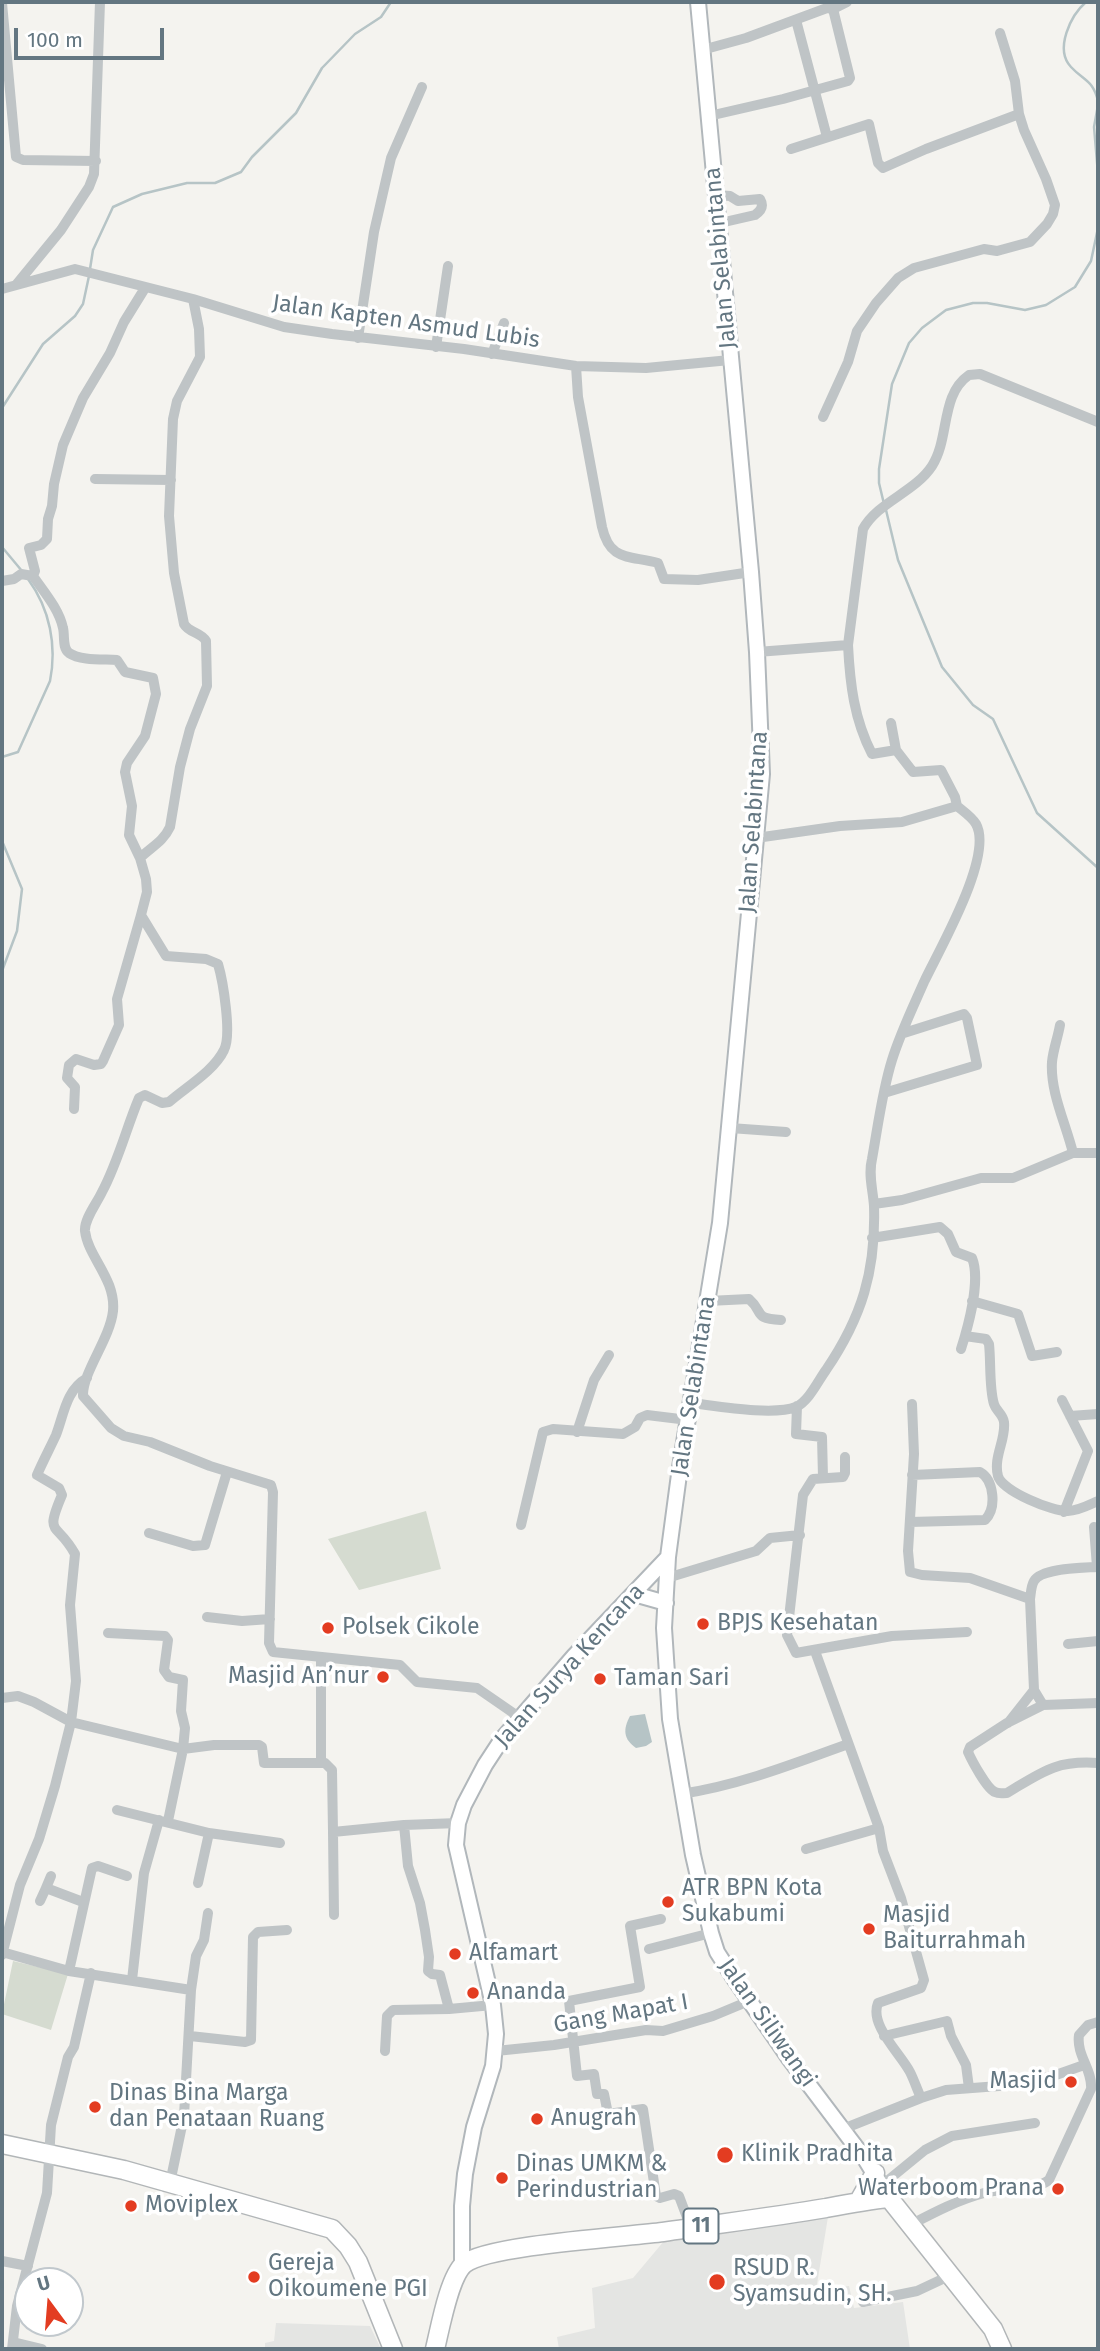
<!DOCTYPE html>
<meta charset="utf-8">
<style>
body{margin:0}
#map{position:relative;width:1100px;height:2351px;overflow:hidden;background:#f4f3ef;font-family:"Fira Sans",sans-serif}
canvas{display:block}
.frame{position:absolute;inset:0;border:4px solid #637681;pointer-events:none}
.north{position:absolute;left:14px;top:2267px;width:70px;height:70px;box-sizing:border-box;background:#fff;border:2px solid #c1c8cd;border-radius:50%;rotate:344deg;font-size:19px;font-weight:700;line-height:28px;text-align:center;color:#637681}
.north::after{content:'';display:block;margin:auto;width:24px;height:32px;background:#e33c21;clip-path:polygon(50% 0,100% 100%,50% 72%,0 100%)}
.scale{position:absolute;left:14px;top:28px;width:150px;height:32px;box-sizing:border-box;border:4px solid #637681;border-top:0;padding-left:9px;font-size:21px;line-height:24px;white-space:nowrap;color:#637681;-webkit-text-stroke:5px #fff;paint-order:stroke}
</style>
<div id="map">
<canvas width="1100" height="2351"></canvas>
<div class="frame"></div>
<div class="north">U</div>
<div class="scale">100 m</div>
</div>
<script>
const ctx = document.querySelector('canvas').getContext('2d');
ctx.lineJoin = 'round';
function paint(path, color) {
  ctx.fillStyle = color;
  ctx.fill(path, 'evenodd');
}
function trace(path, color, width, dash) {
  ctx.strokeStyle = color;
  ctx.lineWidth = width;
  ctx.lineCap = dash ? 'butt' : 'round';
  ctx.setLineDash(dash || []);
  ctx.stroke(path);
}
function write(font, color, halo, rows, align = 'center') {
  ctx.font = font + ' "Fira Sans",sans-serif';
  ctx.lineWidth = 7;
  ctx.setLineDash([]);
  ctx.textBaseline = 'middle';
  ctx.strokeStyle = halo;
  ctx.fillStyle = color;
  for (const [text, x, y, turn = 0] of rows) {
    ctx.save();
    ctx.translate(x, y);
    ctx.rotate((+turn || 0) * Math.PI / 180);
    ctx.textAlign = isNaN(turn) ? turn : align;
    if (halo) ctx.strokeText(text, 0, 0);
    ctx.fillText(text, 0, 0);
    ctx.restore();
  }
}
const built = new Path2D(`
 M828,2217L816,2290L849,2286L854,2308L903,2302L910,2349H559L557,2337L595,2328L592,2288L633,2278L664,2241Z
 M276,2323L370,2326L381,2349H265V2343L274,2341Z`);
const green = new Path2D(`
 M426,1511L441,1569L359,1590L328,1539Z
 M13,1961L68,1974L51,2030L2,2014Z`);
const water = new Path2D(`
 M645,1714L652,1742L646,1746L636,1748C623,1739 623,1729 630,1716Z`);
const stream = new Path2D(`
 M1086,2C1071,15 1054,49 1071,67C1084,81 1093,80 1098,101
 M1098,105L1094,127L1098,174
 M90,269L93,250L113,207L142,194L187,183H215L241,172L252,157L296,113L322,68L355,34L381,17L391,2
 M2,408L43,344L75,316L83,304L89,276
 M884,504L879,483V469L892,384L909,343L922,328L946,310L973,303H987L1025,310L1046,305L1075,287L1091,261L1098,228
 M886,510L898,560L942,667L973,705L993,719L1037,813L1098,868
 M2,547L22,571
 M2,757L18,752L50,681C57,646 50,609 28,579
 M2,841L22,889L17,931L2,971`);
const street = new Path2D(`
 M2,3L16,157L23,160L96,161
 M833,9L847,2
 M796,20L827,137
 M702,50L746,38L827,8L833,9L850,78L848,81L783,99L709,116
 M791,149L869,124L878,163L883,168L926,149L1019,114
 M717,195L730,196L738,201L760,199C764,206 761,211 755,215L720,223
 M16,285L61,230L89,187L94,174L100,2
 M2,289L75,269L193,299L284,327L332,334L464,349L576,366L646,368L730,360
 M358,338L374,232L391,158L422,87
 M436,347L448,266
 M492,354L504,323
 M576,366L578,397L602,527C610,562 629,555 658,563L664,579L698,580L751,572
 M823,417L848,362L857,331L876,303L898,278L914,268L984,249L997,251L1030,242L1047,224L1053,214L1055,205L1046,179L1024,130L1019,114L1015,81L1000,33
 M95,479L171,480
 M33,576L35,571L29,548L41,545L47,539L48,519L52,506L54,484L63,445L83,398L110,353L124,322L145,288
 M2,581L14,579L21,574L33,576C44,592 59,609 63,628C65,636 62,648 69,653C81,661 103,659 117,660L125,672L153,678L156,694L145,736L127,763L125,772L132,806L129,835L140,858L146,879L147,892L141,915L166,956L206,959L218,964C223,981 232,1035 224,1050C214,1071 186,1087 169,1102L162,1103L145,1095L139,1098C126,1129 118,1162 102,1192C97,1203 84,1219 85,1231C88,1257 116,1279 113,1311C110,1339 82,1373 83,1396L111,1428L124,1436L150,1442L210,1466L271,1485L273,1492L269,1643L273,1652L400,1665L417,1682L477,1688L519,1717
 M848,645C850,684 854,719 872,754L896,750L891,723
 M757,652L848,645L863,529C878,502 915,492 932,466C950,438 940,395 969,375L980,374L1098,422
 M756,838L840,826L902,822L957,806L955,797L941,770L913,772L896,750
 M140,858C151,847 163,842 170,827L180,767L190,729L207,686L206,641C201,632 189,633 184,624L174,573L169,516L173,419L177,401L200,357L199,329L193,299
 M1060,1025C1058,1037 1053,1050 1052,1062C1050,1092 1066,1124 1073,1153
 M884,1093L977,1065L967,1018L964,1014L904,1033
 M74,1109L75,1087L67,1078L69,1065L76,1059L94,1065L101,1064L103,1061L119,1025L117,999L141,915
 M730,1128L786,1132
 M874,1204L902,1200L981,1178H1013L1073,1153H1098
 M872,1238L940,1227L948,1234L956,1252L972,1258C981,1280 968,1327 961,1349
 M708,1301L749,1299C765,1313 752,1318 781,1320
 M972,1301L1018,1314L1032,1356L1057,1352
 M965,1336L986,1339L989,1344C991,1361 989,1388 994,1404C996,1411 1003,1414 1004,1422C1006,1440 993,1457 998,1476C1002,1491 1053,1512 1068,1511C1078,1511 1089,1505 1098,1501
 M1062,1400L1088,1451L1064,1512
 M691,1403C717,1406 773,1416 796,1407C809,1401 818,1381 826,1370C862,1317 876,1271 874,1206C873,1190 868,1175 872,1159C878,1126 882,1092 892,1060C900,1034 913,1007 924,982C939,950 994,856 976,824C972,817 963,811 957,806
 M912,1404L914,1454L908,1551L910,1572L922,1575L970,1578L1030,1599L1034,1690L1043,1705L1098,1703
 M797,1406L796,1434L822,1437L823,1477
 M1070,1416L1098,1414
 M577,1432L594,1380L609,1355
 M845,1457V1473L843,1477L813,1479L803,1495L787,1635L796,1653L892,1636L967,1632
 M910,1522L985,1520C997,1508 994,1480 980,1472L912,1475
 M521,1525L543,1432L553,1429L623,1434L635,1427L640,1418L647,1415L688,1420
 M149,1533L193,1546L205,1545L227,1472
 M667,1578L756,1551L770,1538L800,1535
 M1030,1599C1031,1593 1031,1586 1034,1581C1042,1568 1081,1568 1097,1567L1094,1527
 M207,1617L242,1621L270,1619
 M108,1633L165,1636L168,1640L164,1670L169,1677L183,1680L181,1711L185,1728L183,1749L168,1821
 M1068,1644L1098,1641
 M815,1651L879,1828L883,1851L901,1898L924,1980L921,1988L878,2003C869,2025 900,2053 910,2072C914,2080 917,2089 921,2098
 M321,1657V1762
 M2,1698L18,1696L34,1702L71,1722L183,1749L214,1745H259L262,1747L264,1763H325L332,1770L333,1832L404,1825L458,1823
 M1043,1705L1007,1723L970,1747L968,1752C972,1761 987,1789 995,1792C999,1794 1002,1793 1007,1793C1042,1772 1056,1760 1098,1763
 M1008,1723L1034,1690
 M681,1794C740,1785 793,1764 848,1744
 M117,1810L209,1833L280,1843
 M404,1825L408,1866L420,1903L425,1930L429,1957L428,1971L432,1974L440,1975L449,2009
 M333,1832L334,1915
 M806,1849L879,1828
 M51,1876L46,1888L83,1902
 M198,1883L209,1833
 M40,1901L46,1888
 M661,1919L630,1926L640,1987L569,2001L577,2076L594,2074L597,2094H604L608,2114L643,2109L656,2196L660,2198L674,2194L679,2196L691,2228
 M649,1949L711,1933
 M2,1952L69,1971L191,1990L184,2116L170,2183
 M2,1955L20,1885L39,1839L55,1786L71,1722L76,1681L70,1605L75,1554C57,1521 44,1537 62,1495L59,1488L37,1475C43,1461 50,1448 56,1435C64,1414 66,1390 87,1378
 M69,1971L92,1868L98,1866L127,1876
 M132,1980L144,1873L159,1820
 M191,1990L196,1956L204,1940L208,1913
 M190,2036L245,2042L251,2040L253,1937L258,1932L287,1930
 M884,2036L947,2021L951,2036L966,2065L969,2088
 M385,2051L387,2016L393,2010L449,2009L493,2005
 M496,2051L554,2045L646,2030L663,2031L713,2016L749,2001
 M843,2129L921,2098L946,2090L1012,2085L1053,2076L1084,2065
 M881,2186L925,2150L952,2136L1035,2123
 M912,2224C935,2212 958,2200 984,2193C1003,2188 1035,2191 1049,2180L1091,2089C1093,2070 1076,2055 1079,2035L1088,2025L1098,2022
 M2,2261L28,2266
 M863,2302L917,2291L949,2276
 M13,2342L42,2349
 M12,2349L17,2306L47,2193L51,2125L68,2057L74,2047L91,1973`);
const secondary = new Path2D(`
 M698,2L751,572L757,652L762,774L720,1223L680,1467L668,1557L664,1628L670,1719L693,1855L711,1933L717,1952L733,1977L788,2057L865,2159L889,2198
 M634,1594L666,1603
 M462,2266V2206L465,2174L474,2127L493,2066L496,2034L493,2005L456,1845L458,1823L464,1805L485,1765L502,1739L574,1656L668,1557`);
const highway = new Path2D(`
 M2,2144L124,2170L332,2229L348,2246L358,2262L393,2349
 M859,2201L875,2173
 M435,2349C440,2329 449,2277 464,2264C488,2245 625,2237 663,2232C717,2224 772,2217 826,2208C847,2204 868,2200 889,2198L993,2329L1002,2349`);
const markers = [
 [703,1624,7,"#e33c21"],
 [328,1628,7,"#e33c21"],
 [383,1677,7,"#e33c21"],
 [600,1679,7,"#e33c21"],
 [668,1902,7,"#e33c21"],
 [869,1929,7,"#e33c21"],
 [455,1954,7,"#e33c21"],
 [473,1993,7,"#e33c21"],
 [1071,2082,7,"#e33c21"],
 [95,2107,7,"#e33c21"],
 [537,2119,7,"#e33c21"],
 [725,2155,9,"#e33c21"],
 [502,2178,7,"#e33c21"],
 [1058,2189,7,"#e33c21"],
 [131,2206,7,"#e33c21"],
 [254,2277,7,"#e33c21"],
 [717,2282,9,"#e33c21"]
];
const shields = [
 [701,2226,35]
];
const shieldNames = [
 ["11",701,2226]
];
const streetNames = [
 ["Jalan Selabintana",721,258,-95],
 ["Jalan Kapten Asmud Lubis",406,322,8],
 ["Jalan Selabintana",754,822,-86],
 ["Jalan Selabintana",694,1386,-81],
 ["Jalan Surya Kencana",570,1666,-48],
 ["Gang Mapat I",621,2014,-10],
 ["Jalan Siliwangi",767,2023,55]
];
const poiNames = [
 ["BPJS Kesehatan",717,1624],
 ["Polsek Cikole",342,1628],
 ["Masjid An’nur",369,1677,"right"],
 ["Taman Sari",614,1679],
 ["ATR BPN Kota",682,1889],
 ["Sukabumi",682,1915],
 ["Masjid",883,1916],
 ["Baiturrahmah",883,1942],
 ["Alfamart",469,1954],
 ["Ananda",487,1993],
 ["Masjid",1057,2082,"right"],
 ["Dinas Bina Marga",109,2094],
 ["dan Penataan Ruang",109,2120],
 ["Anugrah",551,2119],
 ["Klinik Pradhita",741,2155],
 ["Dinas UMKM &",516,2165],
 ["Perindustrian",516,2191],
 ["Waterboom Prana",1044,2189,"right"],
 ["Moviplex",145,2206],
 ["Gereja",268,2264],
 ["Oikoumene PGI",268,2290],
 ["RSUD R.",733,2269],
 ["Syamsudin, SH.",733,2295]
];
paint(built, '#e4e5e3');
paint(green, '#d5dbd0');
paint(water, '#b6c4c6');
trace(stream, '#b6c4c6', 2.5);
trace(secondary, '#b1b7bb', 18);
trace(highway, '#b2b6b8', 21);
trace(street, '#bfc4c6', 10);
trace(secondary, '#fff', 14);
trace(highway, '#fff', 18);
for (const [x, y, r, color] of markers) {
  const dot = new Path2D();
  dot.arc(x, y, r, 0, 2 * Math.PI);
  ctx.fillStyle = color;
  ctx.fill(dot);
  trace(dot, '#fff', 2.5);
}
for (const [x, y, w] of shields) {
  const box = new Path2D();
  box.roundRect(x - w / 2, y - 17.5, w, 35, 5);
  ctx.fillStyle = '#fff';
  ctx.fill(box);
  trace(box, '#637681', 2);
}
write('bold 21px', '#637681', null, shieldNames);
write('23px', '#637681', '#fff', streetNames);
write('23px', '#637681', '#fff', poiNames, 'left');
</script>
